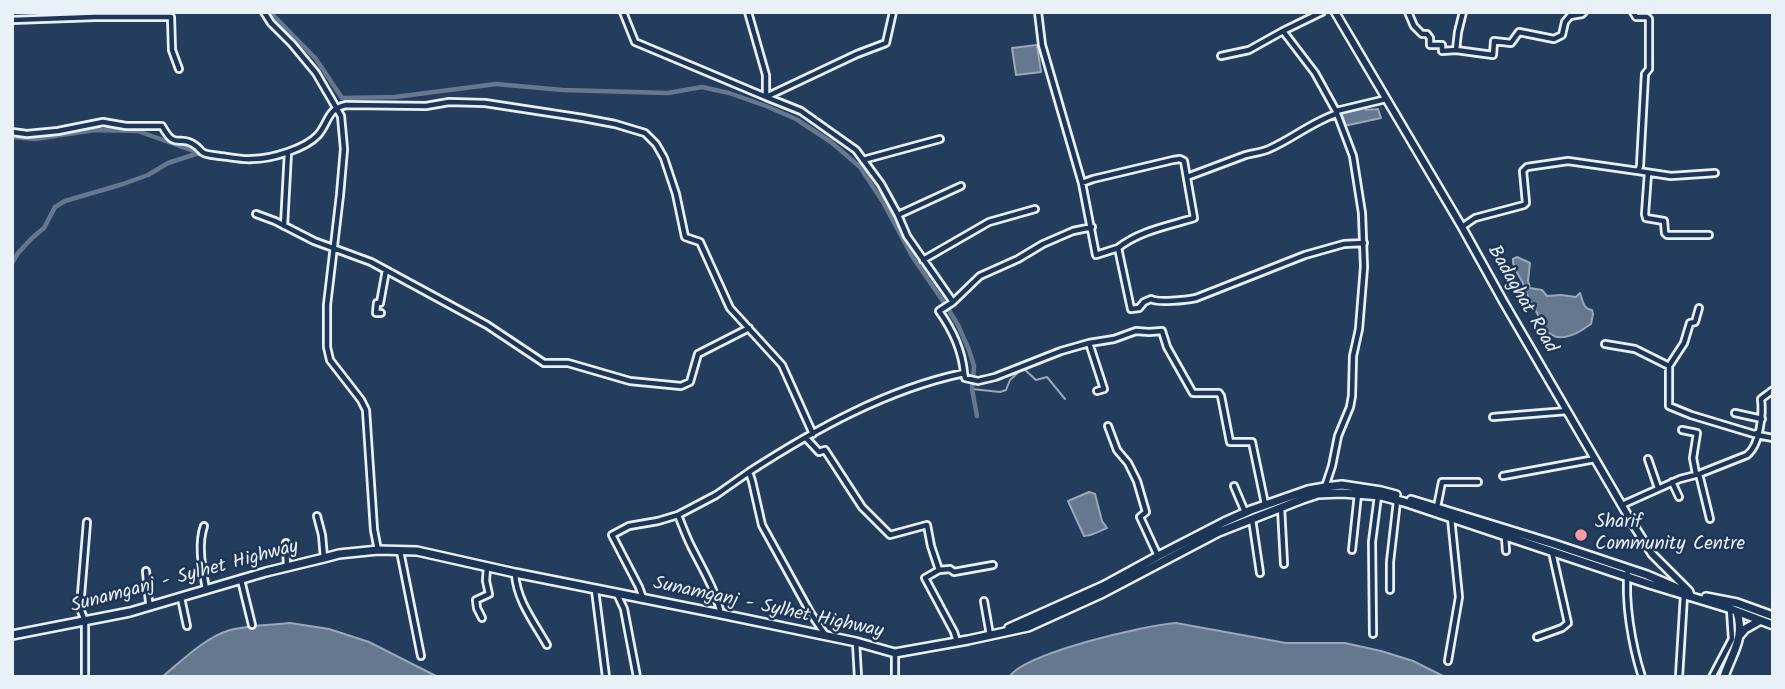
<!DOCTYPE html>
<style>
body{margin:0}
#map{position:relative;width:1785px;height:689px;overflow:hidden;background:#253d5d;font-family:Kalam,sans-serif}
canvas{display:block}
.frame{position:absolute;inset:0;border:14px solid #e8f1f8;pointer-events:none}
</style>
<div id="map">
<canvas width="1785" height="689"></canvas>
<div class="frame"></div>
</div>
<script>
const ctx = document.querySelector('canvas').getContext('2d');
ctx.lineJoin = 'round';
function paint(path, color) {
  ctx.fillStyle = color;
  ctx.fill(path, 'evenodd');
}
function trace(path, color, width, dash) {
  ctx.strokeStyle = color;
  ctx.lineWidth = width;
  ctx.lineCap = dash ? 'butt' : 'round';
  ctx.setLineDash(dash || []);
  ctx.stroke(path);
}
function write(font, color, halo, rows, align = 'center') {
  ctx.font = font + ' Kalam,sans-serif';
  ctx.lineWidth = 5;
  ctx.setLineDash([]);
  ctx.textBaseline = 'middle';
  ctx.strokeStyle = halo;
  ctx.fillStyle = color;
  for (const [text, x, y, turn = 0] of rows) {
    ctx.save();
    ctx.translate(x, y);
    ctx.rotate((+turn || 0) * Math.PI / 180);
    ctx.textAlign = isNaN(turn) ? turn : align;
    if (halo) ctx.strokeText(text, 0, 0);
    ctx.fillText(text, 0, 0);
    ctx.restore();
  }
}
const water = new Path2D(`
 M1037,45L1041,72L1016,75L1012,48Z
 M1365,106L1366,110L1378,109L1381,118L1344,126L1339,112Z
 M1517,257L1530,263L1528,281L1530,288L1542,290L1547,296L1561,295L1576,297L1580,293C1583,301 1583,309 1592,310L1593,314L1591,324C1576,335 1555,347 1542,325C1541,322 1540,318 1538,315C1532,304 1527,296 1523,284C1520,275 1512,269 1513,259Z
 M1089,492L1095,494L1102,521L1107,528C1099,531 1093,536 1084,536L1068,501Z
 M290,623L329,629L369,642L438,677H162C183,660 204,638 230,630C249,625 270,625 290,623Z
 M1176,623L1286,643H1345L1381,651L1413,661L1445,677H1009C1025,653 1145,625 1176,623Z`);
const stream = new Path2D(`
 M972,389L1000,392L1006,390L1010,380L1023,368L1036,380L1047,377L1065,399`);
const canal = new Path2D(`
 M270,12L316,59L342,98L395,97L496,84L563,90L668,93L702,87L729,93L766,106L796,119L831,142L860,167L883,202L912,256L945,304L958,325L969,350L974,366L972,389L977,416
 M12,137L35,139L95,130L138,131L199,153L168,163L148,175L123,184L65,201L55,207L44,228L32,238L18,253L12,263`);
const minor = new Path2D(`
 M264,12L271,23L292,44L316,73L341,116L344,149L340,195L327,305V347L330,360L361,400L366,410L374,530L378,550
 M623,12L635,42L766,97V75L748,12
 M893,12L886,43L857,54L766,97L801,111L856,150L881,184L898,215
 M1038,12L1042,45L1082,183L1096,255L1118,248L1131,309L1139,308L1144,302L1151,299C1158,303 1186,300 1196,298L1305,255L1344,244L1364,243
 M1322,12L1283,31L1315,73L1336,111L1353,156L1362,213L1364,267L1359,329L1353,356L1352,396L1350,407L1338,436L1332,466L1325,487
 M1408,12L1414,26L1422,34H1427L1430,38V45H1442V51L1456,50
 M1463,12L1458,32L1456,50L1493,55L1494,41L1511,43L1519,32L1554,39L1562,35L1565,22L1570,16L1582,14L1584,12
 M12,20L95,17H171L172,50L179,69
 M1221,56L1249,50L1283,31
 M1336,111L1386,99
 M12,132L27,134L58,131L103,122L126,126H162C176,152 179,133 196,146C199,148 201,152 204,153C208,155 215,155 220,156C230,157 242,160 252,159C271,159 305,149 318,135C329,122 327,109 346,105L426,106L449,102L485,103L583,118L615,124L645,133L656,144L664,158L676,194L685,237L700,242L730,308L782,365L813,434
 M863,160L940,139
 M1638,171L1671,176L1715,173
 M1648,173L1645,214L1646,218L1664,221L1665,233L1667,235H1709
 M1187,177C1206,170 1224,163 1243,156C1251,153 1260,153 1269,149C1292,139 1312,122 1336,114
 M1082,183L1093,179L1173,160L1180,159L1184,161L1194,218C1168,226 1139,231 1118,248
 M256,214L275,221L314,241L371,262L487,325L544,363H568L630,381L681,386L690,382L698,354L749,328
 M284,226L288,152
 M1462,227L1475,218L1524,205L1526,203L1523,171L1527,167L1568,161L1638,171L1640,166L1645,74L1649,69V19L1647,17H1636L1633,12
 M923,260L989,222L1035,209
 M953,302L980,276L1018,259L1043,244L1073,231L1092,227
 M381,313H376L377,303H380L386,270
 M1089,343L1114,339L1136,331L1149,332L1162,331L1167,347L1193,393H1219L1221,396L1230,442H1252L1265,504
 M1605,344L1635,349L1669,366V406L1691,415L1754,434L1758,433
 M1669,366L1684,343L1690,323L1695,322L1699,308
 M964,373L965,378L978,381L995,377L1061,351L1089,343L1104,389L1097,391
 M1735,413L1762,419
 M1493,417L1567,411
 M1108,426L1117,450L1128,463L1137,481L1146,512L1140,517L1158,556
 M1682,430L1697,433L1693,458L1696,474
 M1757,435L1773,438
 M806,438L819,452L825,450L862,507L890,535L927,525L931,546L939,570L925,578L954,632L957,642
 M1648,459L1658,488
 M1699,474L1710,519
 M1503,476L1595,459
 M1672,482L1679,497
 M1234,486L1245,512
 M1622,505L1680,479L1699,474L1747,455C1760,445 1763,414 1761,399L1773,390
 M1281,507L1284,564
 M1437,507L1442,482H1478
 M317,516L322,535L324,558
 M1252,519L1260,573
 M204,526C197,546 203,570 206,590
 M1505,536L1506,551
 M286,543L287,567
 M1352,550L1358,494
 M400,551L421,656
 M1628,569C1624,601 1632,646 1642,677
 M939,570L950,569L954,572L993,565
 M146,571L149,602L152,606
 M515,574C517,601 534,622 547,645
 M241,580L252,625
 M595,590L606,677
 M1390,590V562L1397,501
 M617,594L624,609L637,677
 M181,598L187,626
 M643,598L639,587L612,535L629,526L658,521L678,515
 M984,601L990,635
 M721,614C715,589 702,568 691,546C686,536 682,525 678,515L716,495L749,472
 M482,618L477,608L476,600L489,594L486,581L487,567
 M1373,634L1372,542L1378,496
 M826,636L810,612L762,525L752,481L749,472C814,430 887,389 964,373C962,351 952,329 939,311L953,302L907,236L898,215L961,186
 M1537,637L1562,628L1568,623L1552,552
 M856,642L858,677
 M895,654V677
 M1448,661L1459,597L1451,518
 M85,677V621L81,611V595L87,522
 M1679,677L1684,595
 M1712,677L1732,639L1730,609`);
const secondary = new Path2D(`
 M1335,12L1462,227L1503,301L1631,521L1652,554L1689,591L1691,597`);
const primary = new Path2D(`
 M1411,500L1554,544L1647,575L1682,590
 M1706,597L1737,603L1773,616
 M1009,628L1103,586L1158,556L1224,522L1251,510L1308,490L1325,487L1342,485L1381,491L1396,495
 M12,635L130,612L266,572L324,558L339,554L378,550L417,551L515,573L721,614L856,642L895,653L968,640L1028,627L1103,593L1219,532L1303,499L1318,494L1342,493L1381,496L1404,502L1649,584L1728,608L1773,625
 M1740,635L1745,629L1759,621
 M1724,677C1732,653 1745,638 1737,612`);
const markers = [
 [1581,535,7,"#ff9aa2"]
];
const streetNames = [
 ["Badaghat Road",1521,300,60],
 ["Sunamganj - Sylhet Highway",185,578,-15],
 ["Sunamganj - Sylhet Highway",768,609,12]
];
const poiNames = [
 ["Sharif",1595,524],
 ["Community Centre",1595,546]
];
paint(water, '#657890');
trace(water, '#99a8ba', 2);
trace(stream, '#99a8ba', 2);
trace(canal, '#657890', 4.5);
trace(minor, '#e8f1f8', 10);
trace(secondary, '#e8f1f8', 11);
trace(primary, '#e8f1f8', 12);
trace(minor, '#1d3557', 4.5);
trace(secondary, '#1d3557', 6);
trace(primary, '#1d3557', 7);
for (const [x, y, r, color] of markers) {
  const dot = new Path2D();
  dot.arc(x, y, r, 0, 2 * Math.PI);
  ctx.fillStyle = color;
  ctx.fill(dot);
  trace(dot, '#1d3557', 2.5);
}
write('19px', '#e8f1f8', '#1d3557', streetNames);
write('19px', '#e8f1f8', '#1d3557', poiNames, 'left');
</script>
